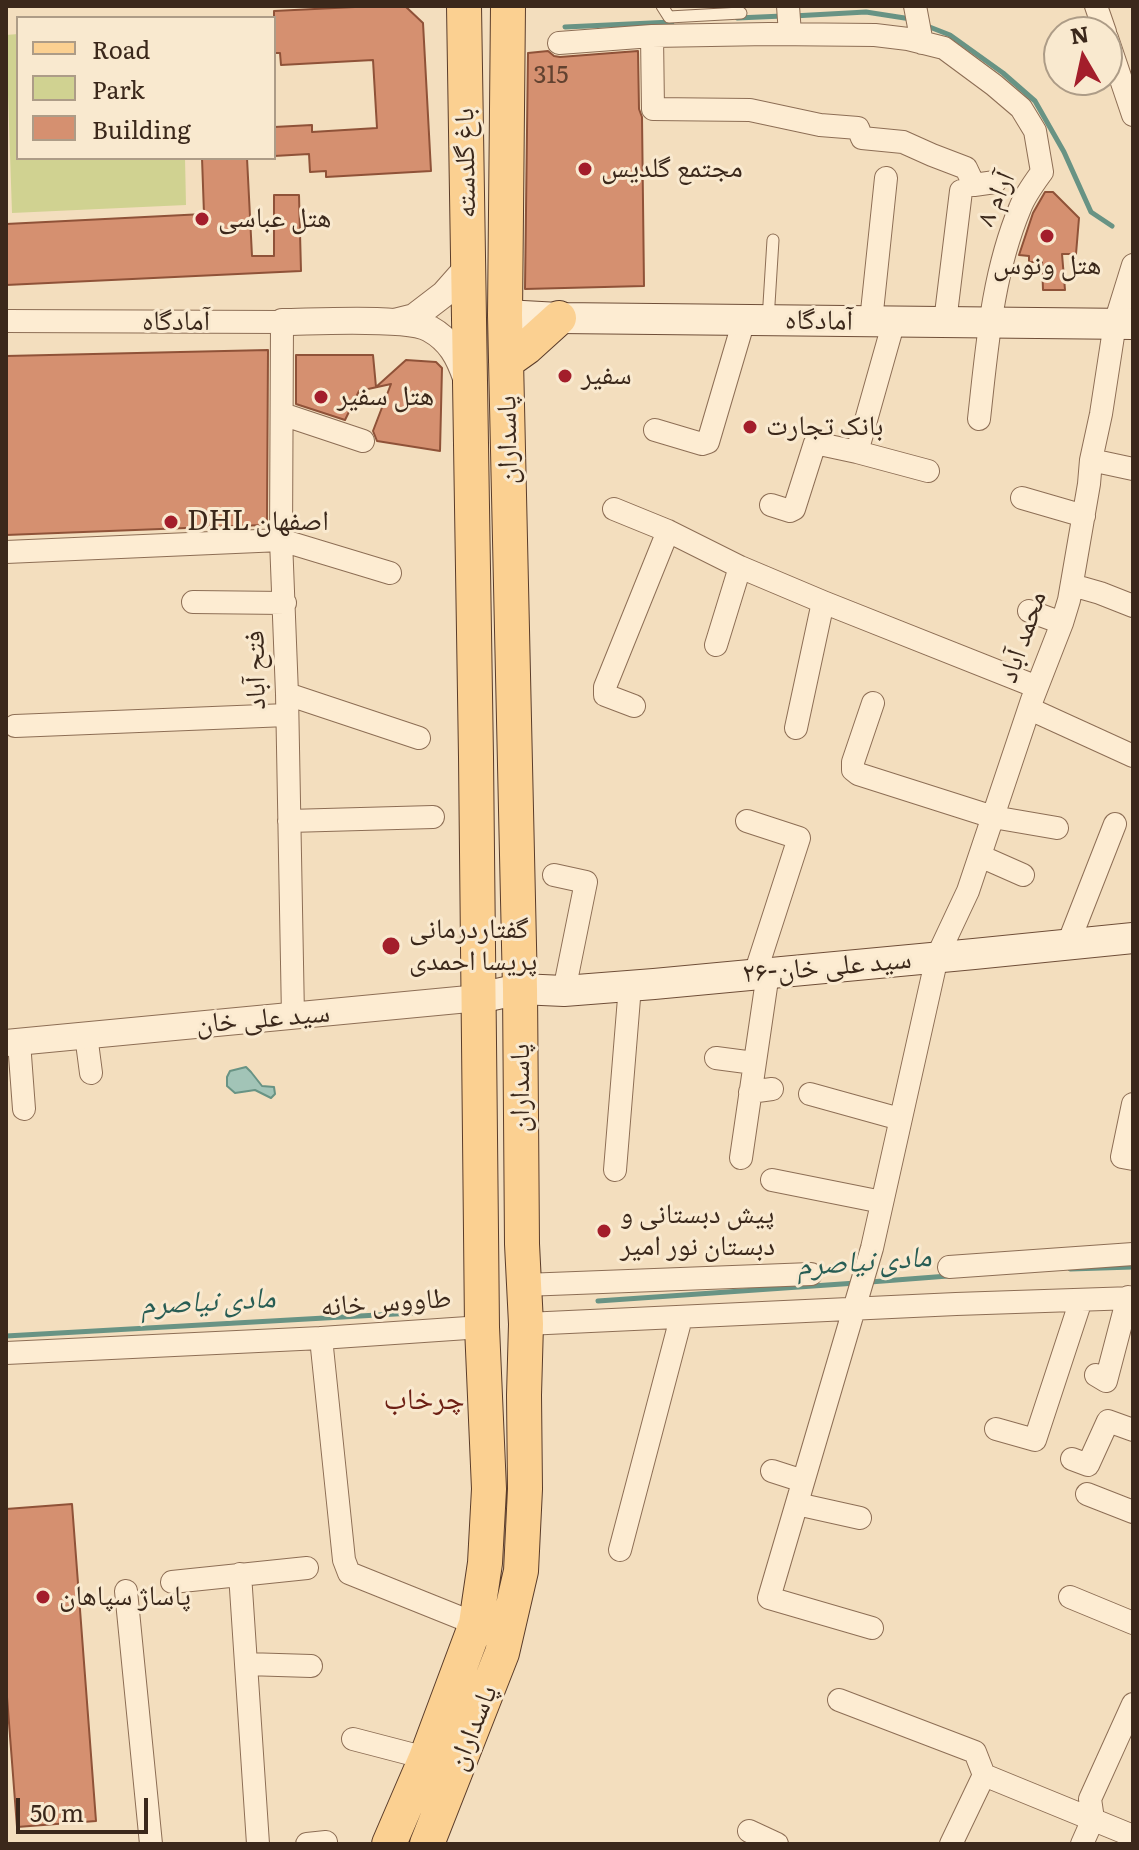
<!DOCTYPE html>
<meta charset="utf-8">
<style>
body{margin:0}
#map{position:relative;width:1139px;height:1850px;overflow:hidden;background:#f3debe;font-family:Literata,serif}
canvas{display:block}
.frame{position:absolute;inset:0;border:8px solid #3b281b;pointer-events:none}
.legend{position:absolute;left:16px;top:16px;width:260px;height:144px;box-sizing:border-box;background:#f9e9cf;border:2px solid #ad9c87;margin:0;padding:10px 14px;list-style:none;font-size:24px;color:#3b281b}
.legend li{display:flex;align-items:center;gap:16px;height:40px}
.legend b{width:40px;border:2px solid #ad9c87}
.north{position:absolute;left:1043px;top:16px;width:80px;height:80px;box-sizing:border-box;background:#f9e9cf;border:2px solid #ad9c87;border-radius:50%;rotate:351deg;font-size:22px;font-weight:700;line-height:32px;text-align:center;color:#3b281b}
.north::after{content:'';display:block;margin:auto;width:28px;height:36px;background:#a31e2b;clip-path:polygon(50% 0,100% 100%,50% 72%,0 100%)}
.scale{position:absolute;left:16px;top:1798px;width:132px;height:36px;box-sizing:border-box;border:4px solid #3b281b;border-top:0;padding-left:10px;font-size:24px;line-height:28px;white-space:nowrap;color:#3b281b;-webkit-text-stroke:6px #f9e9cf;paint-order:stroke}
</style>
<div id="map">
<canvas width="1139" height="1850"></canvas>
<div class="frame"></div>
<ul class="legend">
<li><b style="height:10px;background:#fbd091"></b>Road</li>
<li><b style="height:22px;background:#d0d291"></b>Park</li>
<li><b style="height:22px;background:#d59070"></b>Building</li>
</ul>
<div class="north">N</div>
<div class="scale">50 m</div>
</div>
<script>
const ctx = document.querySelector('canvas').getContext('2d');
ctx.lineJoin = 'round';
function paint(path, color) {
  ctx.fillStyle = color;
  ctx.fill(path, 'evenodd');
}
function trace(path, color, width, dash) {
  ctx.strokeStyle = color;
  ctx.lineWidth = width;
  ctx.lineCap = dash ? 'butt' : 'round';
  ctx.setLineDash(dash || []);
  ctx.stroke(path);
}
function write(font, color, halo, rows, align = 'center') {
  ctx.font = font + ' Literata,"Noto Naskh Arabic",serif';
  ctx.lineWidth = 6;
  ctx.setLineDash([]);
  ctx.textBaseline = 'middle';
  ctx.strokeStyle = halo;
  ctx.fillStyle = color;
  for (const [text, x, y, turn = 0] of rows) {
    ctx.save();
    ctx.translate(x, y);
    ctx.rotate((+turn || 0) * Math.PI / 180);
    ctx.textAlign = isNaN(turn) ? turn : align;
    if (halo) ctx.strokeText(text, 0, 0);
    ctx.fillText(text, 0, 0);
    ctx.restore();
  }
}
const green = new Path2D(`
 M18,34V158H185L186,205L12,213L6,35Z`);
const water = new Path2D(`
 M246,1067L251,1072L262,1086L274,1087L275,1094L271,1098L255,1090L235,1093L227,1086V1077L230,1071Z`);
const stream = new Path2D(`
 M793,16L866,12L911,19
 M737,18L783,16
 M927,26L950,35L1003,73L1035,101L1064,152L1091,212L1112,226
 M565,27L672,22
 M1070,1269L1133,1267
 M870,1282L948,1276
 M598,1301L856,1283
 M6,1336L413,1313`);
const building = new Path2D(`
 M375,6H405L423,23L431,171L326,177V171L310,172L309,154L274,156V127L312,125V132L377,128L373,60L281,65L280,53H274V11Z
 M548,51L554,56L560,57L638,51L639,109L642,117L644,286L525,289L528,53Z
 M202,158H247L252,256H274V195H299L301,271L6,285V224L204,214Z
 M1045,192H1053L1079,218L1076,254H1062L1065,290H1043L1042,262H1029V256L1019,255L1033,213Z
 M268,350L267,520L264,525L6,535V356Z
 M296,355H373L376,387L406,360L436,362L442,368L440,451L377,441L373,431L391,384L359,391L345,420L296,404Z
 M72,1504L96,1821L17,1827L6,1684V1509Z`);
const service = new Path2D(`
 M662,6L669,17L741,13
 M768,320L773,240`);
const minor = new Path2D(`
 M788,6L790,34
 M915,6L922,43
 M1096,6L1105,32
 M652,36L653,109L750,110L820,125L858,128L862,138L903,142L932,155L966,168L974,185L995,182
 M1107,38L1133,115
 M559,43L652,36L769,34L875,35L908,39L944,48L994,85L1021,108L1035,131L1042,172C1034,183 1025,195 1020,208C992,275 987,348 979,419
 M6,321L282,322L281,540L287,694L293,1016
 M871,321L886,178
 M945,322L961,191
 M282,414L363,441
 M655,430L702,444L708,442L744,320
 M857,452L894,321
 M1091,460L1133,469
 M1022,498L1084,516
 M771,505L790,511L794,509L815,443L857,452L928,471
 M614,509L668,531L740,567L823,602L1037,687
 M6,552L281,540L390,573
 M1072,585L1100,593L1133,606
 M193,602L285,603
 M1029,611L1062,623
 M716,645L740,567
 M287,694L419,738
 M873,703L853,762V770L858,774L993,817L1057,828
 M634,706L605,695V687L668,531
 M1030,709L1133,756
 M15,726L287,715
 M796,728L823,602
 M289,821L433,817
 M747,821L799,838L755,974
 M980,856L1023,875
 M554,875L586,882L564,991
 M1068,944L1115,824
 M86,1035L91,1073
 M19,1042L24,1109
 M716,1058L754,1063
 M750,1092L772,1089
 M810,1094L900,1119
 M1133,1104L1122,1157L1133,1159
 M741,1158L768,973
 M615,1170L630,986
 M772,1180L882,1202
 M949,1267L1133,1254
 M524,1285L811,1274
 M526,1324L956,1304L1133,1298
 M321,1338L344,1560L349,1573L476,1624
 M6,1353L321,1338L482,1327
 M1096,1375L1106,1381L1128,1297
 M996,1429L1035,1440L1081,1300
 M1072,1459L1088,1465L1108,1421L1133,1430
 M772,1471L803,1481
 M1087,1494L1133,1512
 M797,1504L860,1518
 M620,1550L681,1318
 M240,1574L258,1844
 M172,1582L307,1568
 M126,1591L151,1844
 M1070,1597L1133,1623
 M872,1628L769,1598L872,1248L937,957L968,891L1032,700L1062,623L1069,600L1089,484L1091,460L1101,414L1115,323L1133,265
 M246,1664L311,1666
 M839,1700L975,1752L984,1775L1133,1836
 M353,1739L426,1758
 M1093,1819L1090,1799L1133,1704
 M749,1831L777,1844
 M307,1844L326,1842
 M951,1844L984,1775
 M1082,1844L1093,1819`);
const tertiary = new Path2D(`
 M282,322C312,322 408,316 430,329C450,340 459,357 466,378
 M394,322L414,317L444,294L467,268
 M6,1043L479,998`);
const secondary = new Path2D(`
 M505,315L559,318L1133,324
 M479,998L520,989L564,991L654,984L974,954L1133,938`);
const primary = new Path2D(`
 M506,362L527,347L559,318
 M389,1844L426,1758L476,1624L485,1563L489,1489L482,1327L476,757L464,6
 M427,1844L502,1653L521,1571L525,1489L524,1395L526,1324L522,1244L520,989L505,315L508,6`);
const markers = [
 [585,169,8,"#a31e2b"],
 [202,219,8,"#a31e2b"],
 [1047,236,8,"#a31e2b"],
 [565,376,8,"#a31e2b"],
 [321,397,8,"#a31e2b"],
 [750,427,8,"#a31e2b"],
 [171,522,8,"#a31e2b"],
 [391,946,10,"#a31e2b"],
 [604,1231,8,"#a31e2b"],
 [43,1597,8,"#a31e2b"]
];
const numberNames = [
 ["315",551,76]
];
const streetNames = [
 ["باغ گلدسته",466,163,-91],
 ["۸ آرام",996,199,-66],
 ["آمادگاه",819,321,1],
 ["آمادگاه",176,322],
 ["پاسداران",508,440,-91],
 ["محمد آباد",1023,637,-71],
 ["فتح آباد",256,670,-91],
 ["۲۶-سید علی خان",827,967,-5],
 ["سید علی خان",263,1019,-5],
 ["پاسداران",521,1088,-90],
 ["طاووس خانه",386,1303,-4],
 ["پاسداران",473,1728,-68]
];
const poiNames = [
 ["مجتمع گلدیس",601,169],
 ["هتل عباسی",218,219],
 ["هتل ونوس",1047,266,"center"],
 ["سفیر",581,376],
 ["هتل سفیر",337,397],
 ["بانک تجارت",766,427],
 ["DHL اصفهان",187,522],
 ["گفتاردرمانی",409,930],
 ["پریسا احمدی",409,962],
 ["پیش دبستانی و",620,1215],
 ["دبستان نور امیر",620,1247],
 ["پاساژ سپاهان",59,1597]
];
const waterNames = [
 ["مادی نیاصرم",864,1262,-4],
 ["مادی نیاصرم",208,1302,-3]
];
const neighbourhoodNames = [
 ["چرخاب",424,1400]
];
paint(green, '#d0d291');
paint(water, '#a2c4b7');
trace(water, '#689384', 2);
trace(stream, '#689384', 5);
paint(building, '#d59070');
trace(building, '#8f5238', 2);
trace(service, '#8d6e55', 13);
trace(minor, '#8d6e55', 24);
trace(tertiary, '#8d6e55', 28);
trace(secondary, '#6f4e38', 32);
trace(primary, '#5a3c2a', 36);
trace(service, '#fdecd2', 11);
trace(minor, '#fdecd2', 22);
trace(tertiary, '#fdecd2', 26);
trace(secondary, '#fdecd2', 30);
trace(primary, '#fbd091', 34);
for (const [x, y, r, color] of markers) {
  const dot = new Path2D();
  dot.arc(x, y, r, 0, 2 * Math.PI);
  ctx.fillStyle = color;
  ctx.fill(dot);
  trace(dot, '#f9e9cf', 3);
}
write('24px', '#624230', null, numberNames);
write('28px', '#3b281b', '#f9e9cf', streetNames);
write('28px', '#3b281b', '#f9e9cf', poiNames, 'left');
write('italic 30px', '#285d54', '#f9e9cf', waterNames);
write('30px', '#6d2015', '#f9e9cf', neighbourhoodNames);
</script>
